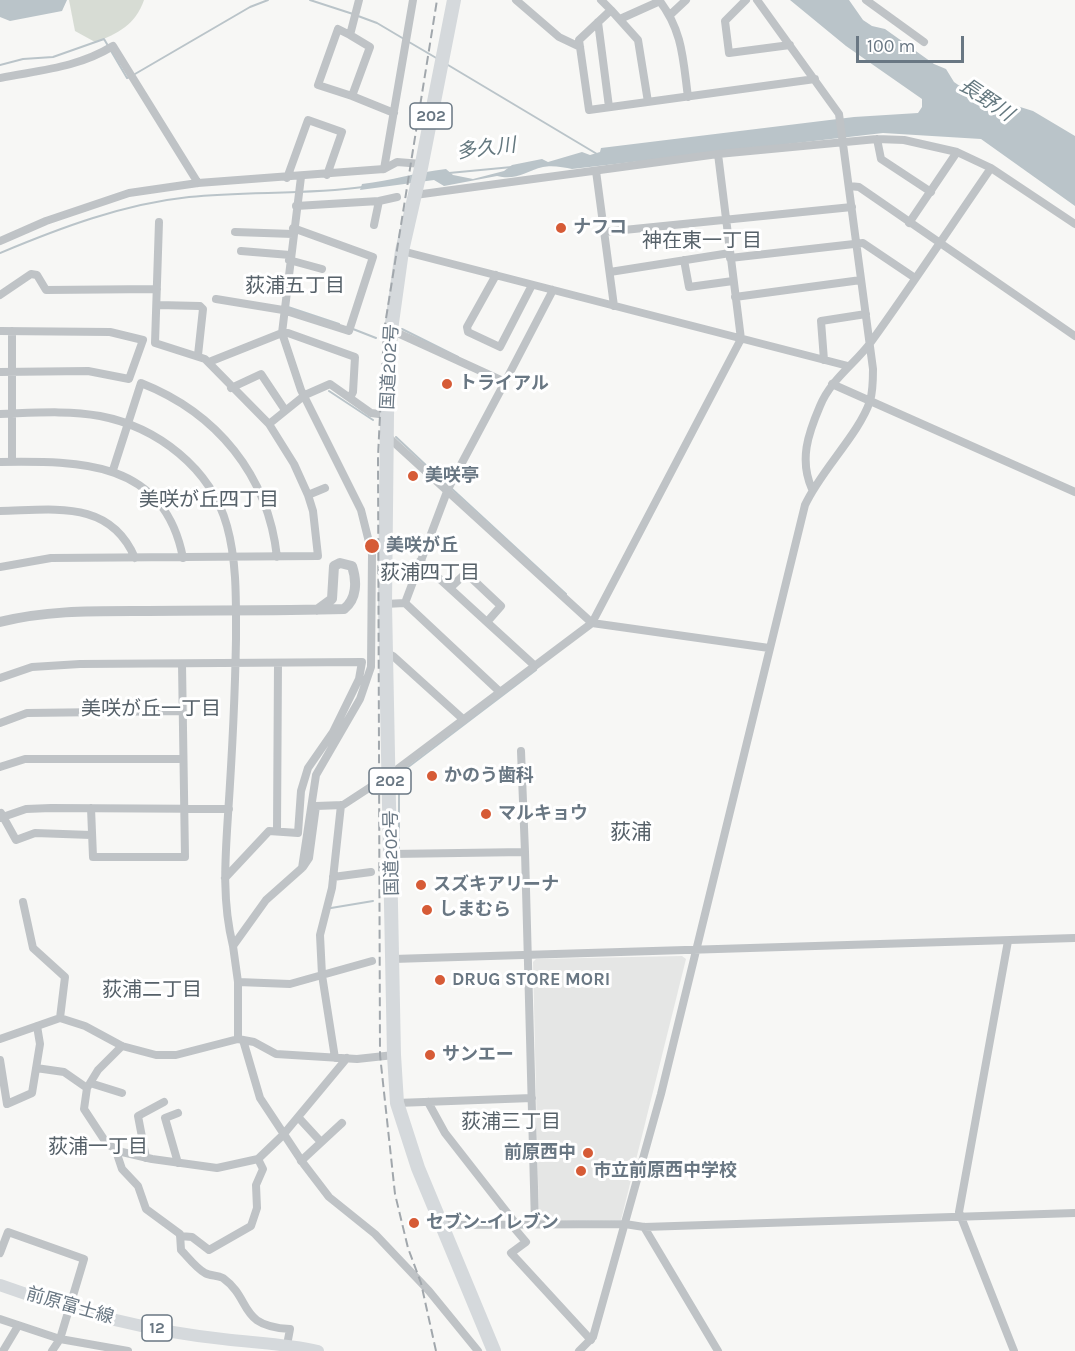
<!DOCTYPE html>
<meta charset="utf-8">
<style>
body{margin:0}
#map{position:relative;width:1075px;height:1351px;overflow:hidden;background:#f7f7f5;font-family:Karla,sans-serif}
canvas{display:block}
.scale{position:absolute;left:856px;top:36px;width:108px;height:27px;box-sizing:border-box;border:3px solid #697783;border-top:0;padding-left:8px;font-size:18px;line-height:21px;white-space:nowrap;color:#697783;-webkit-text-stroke:4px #fff;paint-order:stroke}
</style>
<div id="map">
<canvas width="1075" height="1351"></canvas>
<div class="scale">100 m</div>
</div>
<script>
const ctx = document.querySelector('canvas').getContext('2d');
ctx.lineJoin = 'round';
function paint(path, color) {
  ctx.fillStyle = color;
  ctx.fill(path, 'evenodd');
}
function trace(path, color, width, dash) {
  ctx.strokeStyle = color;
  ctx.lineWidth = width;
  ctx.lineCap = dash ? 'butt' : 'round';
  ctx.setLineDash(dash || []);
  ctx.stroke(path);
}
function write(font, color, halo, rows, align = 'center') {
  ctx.font = font + ' Karla,"Noto Sans JP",sans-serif';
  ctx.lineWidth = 6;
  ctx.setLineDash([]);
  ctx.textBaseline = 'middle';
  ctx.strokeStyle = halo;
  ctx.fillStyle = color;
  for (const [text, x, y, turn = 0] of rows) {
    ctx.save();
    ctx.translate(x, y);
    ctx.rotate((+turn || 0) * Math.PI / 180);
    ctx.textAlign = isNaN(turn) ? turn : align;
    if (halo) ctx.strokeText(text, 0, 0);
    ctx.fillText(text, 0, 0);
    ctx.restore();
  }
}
const built = new Path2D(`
 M682,956L686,959L621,1220L539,1221L533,962L536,959Z`);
const green = new Path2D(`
 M69,0H144C136,24 118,34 95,42L75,31Z`);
const water = new Path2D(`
 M0,0H67L62,11L10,21L0,17Z
 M790,0H849L863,20L872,26L885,29L934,64L946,69L954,82L980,100L1008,114L1017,106L1033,111L1075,136V206L981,139L883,133L572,169C564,167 551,165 543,167C526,171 516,181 497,176L444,186L434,180L360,190L362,184C391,181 417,172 446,169L453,175L473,179L504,171L512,165L542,159L548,162L582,152L590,155L600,152L601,148L854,117L918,113L922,107V99L846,46Z`);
const stream = new Path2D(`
 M310,0L353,14
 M358,16L377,23L404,39
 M409,42L438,59
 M0,65L23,59L53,57L104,39L127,78L130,77
 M448,65L597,154
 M135,74L250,7L268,0
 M449,173L512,167
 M0,253C60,228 123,204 189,197C247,191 305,195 363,187
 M288,307L339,324
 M353,329L376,338
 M402,329L458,357
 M329,391L373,420
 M396,437L447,485
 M451,488L566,594
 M399,848V774L536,670
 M331,908L373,901`);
const minor = new Path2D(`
 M359,0L350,35L370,47L352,96L394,113
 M516,0L559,37L580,47
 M601,0L611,10L579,40L589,110L815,79
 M659,0C683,31 683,60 688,97
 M746,0L725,21L729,53L790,45
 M866,0L924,42
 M611,10L638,40L648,102
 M670,15L686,0
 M620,19L660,1
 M598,22L609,107
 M350,35L338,29L318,85L352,96
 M0,78C40,70 77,68 113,46L198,183
 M877,139L881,159L931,192
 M991,168L1075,224
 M384,169L397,162L422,164
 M596,171L614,306
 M287,178L308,120L342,132L327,175
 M849,186L859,187L1075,336
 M415,195L718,154L877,139L904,140L957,152L991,168C951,226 912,285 871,342C855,364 831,379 820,406C808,434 799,460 812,489
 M296,206L379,201L397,197
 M909,223L957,152
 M374,225L379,201
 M235,232L293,234
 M604,232L852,207
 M0,241L46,221L129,193L198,183L384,169L413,0
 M241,251L290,255
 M402,251L848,366
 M730,258L863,243L915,278
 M289,260L322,269
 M684,260L689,287L733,281
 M610,272L730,253
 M496,275L467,327L468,332L500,347L532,285
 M0,295L31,274L37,275L46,290L157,289
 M735,297L861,280
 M216,299L283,310L349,331L373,257L293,228
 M158,305L200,306L203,309L198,355
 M0,331L110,332L143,340L129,379L88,371L0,372
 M12,331V462
 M824,360L821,321L866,314
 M209,362L282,333H288L355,357L353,392L350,398
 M505,382L553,290
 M832,384L1075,492
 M231,388L261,374L285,410
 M0,414C32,413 68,410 100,416C157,427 211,468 227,526C237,562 236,601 236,639C235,698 232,756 228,815C225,860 222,902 233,946
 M269,424L305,395L330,384L371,413L387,415
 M387,436L592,623L741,339L718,154
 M0,462C81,461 164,460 183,558
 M113,470L141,383C217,413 268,475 277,557
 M308,495L325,488
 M0,511C54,510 110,499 135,558
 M420,561L535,666
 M0,567L51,558L318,556L313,511L308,495L294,464L269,424L205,359L155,343L159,222
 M450,588L466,573L501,606L487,622
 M405,603L500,692
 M385,604L405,603L448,489L505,382L391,330
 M385,652L393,656L464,720
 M0,678L32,667L80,664L362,662L359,679L333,732L308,768L301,791L298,833L269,831L225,878
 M0,723L27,713L182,711
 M521,751L525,852
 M0,767L25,759H183
 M91,808L93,857H185L182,664
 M1,813L16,840L35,833L91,835
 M0,818L26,809L51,808L229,809
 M277,831L278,663
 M392,854L525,852L535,1224
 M303,867L309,858L316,806L343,805L395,771L592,623L769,648
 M333,877L371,872
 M23,902L33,948L65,977L60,1018
 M1008,941L959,1212L1014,1351
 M393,959L1075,938
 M238,982L290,984L372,961
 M0,1039L60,1018L85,1026L122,1046L156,1055H176L238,1039L254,1042L276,1054L357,1059L394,1055
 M238,1039V982L233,946L266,900L302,868L316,775L360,699L371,667L372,554L361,510L301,390L282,333L301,177
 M243,1040L260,1098L303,1163L329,1197L375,1234L429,1291L478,1351
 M122,1046L98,1070L87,1088L84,1109L107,1144L122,1152L152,1159L217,1168L258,1159L283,1135L347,1058
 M335,1058L322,975L320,935L332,888L341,805
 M0,1060L7,1104L32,1093L40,1044L37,1026
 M36,1068L64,1072L87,1088
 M90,1083L122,1093
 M428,1102L445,1133L516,1224L515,1229L526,1242L511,1253L591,1340
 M397,1103L532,1098
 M298,1117L321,1142
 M115,1148L122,1169L138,1186L146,1209L180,1234L181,1250C188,1257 196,1268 205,1273C210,1276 217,1275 223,1278C253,1300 237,1326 290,1329L287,1345
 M146,1158L138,1116L164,1102
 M301,1161L342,1123
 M178,1163L165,1118L178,1113
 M441,1225L625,1224L644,1227L1075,1213
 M644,1227L718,1351
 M180,1236L192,1237L209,1250L251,1226L257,1208L256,1185L263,1169L258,1159
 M0,1253L8,1232L84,1259L60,1339L52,1351
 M0,1319L60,1339L128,1351
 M3,1351L18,1326
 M579,1351L593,1337L661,1094L805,505C821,470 859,434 870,401C873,391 873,380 873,369L839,114L757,0`);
const tertiary = new Path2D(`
 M0,622C43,611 88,611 132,611C203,610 273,611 344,609C357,599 357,581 352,566L340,563L334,566L332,599L317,610`);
const primary = new Path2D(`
 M0,1285C72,1311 147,1331 223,1339C255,1343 287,1344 318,1351`);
const trunk = new Path2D(`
 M454,0L421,168L402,251L391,330L387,415L385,604L394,1055L397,1103L418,1168L494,1351`);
const rail = new Path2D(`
 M436,1351L421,1283L408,1248L395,1194L380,1055L378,457L384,331L437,0`);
const markers = [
 [561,228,6,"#d65b36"],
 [447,384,6,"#d65b36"],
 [413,476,6,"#d65b36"],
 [372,546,8,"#d65b36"],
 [432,776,6,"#d65b36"],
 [486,814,6,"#d65b36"],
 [421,885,6,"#d65b36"],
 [427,910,6,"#d65b36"],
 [440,980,6,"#d65b36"],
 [430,1055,6,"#d65b36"],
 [588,1153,6,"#d65b36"],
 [581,1171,6,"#d65b36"],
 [414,1223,6,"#d65b36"]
];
const shields = [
 [431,116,42],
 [390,781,42],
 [157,1328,30]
];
const shieldNames = [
 ["202",431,116],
 ["202",390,781],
 ["12",157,1328]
];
const poiNames = [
 ["ナフコ",573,228],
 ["トライアル",459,384],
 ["美咲亭",425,476],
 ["美咲が丘",386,546],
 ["かのう歯科",444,776],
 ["マルキョウ",498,814],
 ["スズキアリーナ",433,885],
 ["しまむら",439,910],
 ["DRUG STORE MORI",452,980],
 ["サンエー",442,1055],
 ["前原西中",576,1153,"right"],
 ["市立前原西中学校",593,1171],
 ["セブン-イレブン",426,1223]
];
const streetNames = [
 ["国道202号",390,367,-87],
 ["国道202号",392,853,-91],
 ["前原富士線",70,1306,16]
];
const waterNames = [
 ["長野川",986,100,34],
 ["多久川",486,149,-7]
];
const neighbourhoodNames = [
 ["神在東一丁目",702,241],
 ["荻浦五丁目",295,286],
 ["美咲が丘四丁目",209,500],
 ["荻浦四丁目",430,573],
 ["美咲が丘一丁目",151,709],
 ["荻浦二丁目",152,990],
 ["荻浦三丁目",511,1122],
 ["荻浦一丁目",98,1147]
];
const quarterNames = [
 ["荻浦",631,833]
];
paint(built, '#e5e6e5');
paint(green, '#d7dcd4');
paint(water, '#bac4c9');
trace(stream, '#bac4c9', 2);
trace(minor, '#bfc3c6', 8);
trace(tertiary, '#bfc3c6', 10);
trace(primary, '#d5d9dc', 12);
trace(trunk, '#d5d9dc', 14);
trace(rail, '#a1a7ac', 2, [9, 4.5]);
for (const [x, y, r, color] of markers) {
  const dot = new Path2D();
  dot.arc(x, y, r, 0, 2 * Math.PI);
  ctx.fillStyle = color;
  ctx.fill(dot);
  trace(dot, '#fff', 2);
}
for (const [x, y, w] of shields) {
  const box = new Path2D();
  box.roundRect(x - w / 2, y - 13, w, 26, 4.5);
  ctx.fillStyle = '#fff';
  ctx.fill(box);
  trace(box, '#697783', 1.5);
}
write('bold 16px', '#697783', null, shieldNames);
write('bold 18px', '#697783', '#fff', poiNames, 'left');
write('18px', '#697783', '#fff', streetNames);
write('italic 20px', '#64787f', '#fff', waterNames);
write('20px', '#566169', '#fff', neighbourhoodNames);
write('21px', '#566169', '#fff', quarterNames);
</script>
